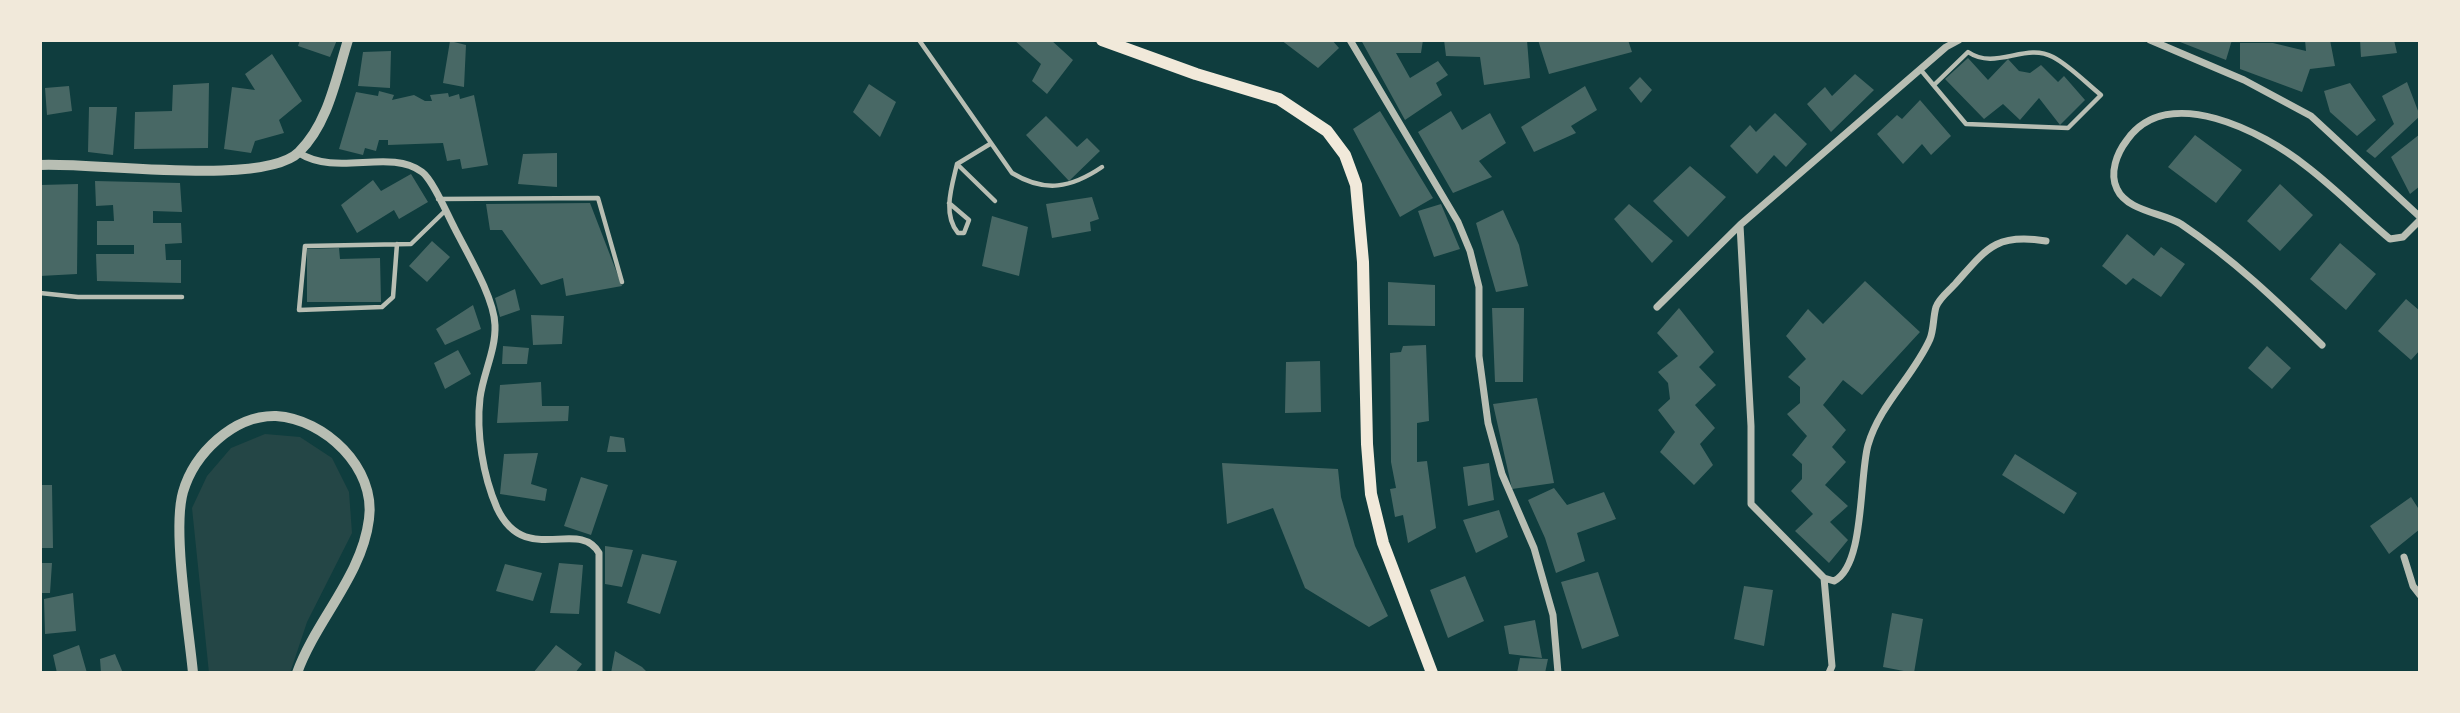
<!DOCTYPE html>
<style>
body{margin:0}
#map{position:relative;width:2460px;height:713px;overflow:hidden;background:#0f3d3e;font-family:"Work Sans",sans-serif}
canvas{display:block}
.frame{position:absolute;inset:0;border:42px solid #f1e9da;pointer-events:none}
</style>
<div id="map">
<canvas width="2460" height="713"></canvas>
<div class="frame"></div>
</div>
<script>
const ctx = document.querySelector('canvas').getContext('2d');
ctx.lineJoin = 'round';
function paint(path, color) {
  ctx.fillStyle = color;
  ctx.fill(path, 'evenodd');
}
function trace(path, color, width, dash) {
  ctx.strokeStyle = color;
  ctx.lineWidth = width;
  ctx.lineCap = dash ? 'butt' : 'round';
  ctx.setLineDash(dash || []);
  ctx.stroke(path);
}
const green = new Path2D(`
 M265,434L300,437L332,458L349,492L352,533L307,622L290,673H209L192,508L207,476L231,448Z`);
const building = new Path2D(`
 M300,40H337L330,57L298,46Z
 M1014,40H1051L1073,60L1047,94L1032,81L1041,64Z
 M1281,40H1332L1339,48L1318,68Z
 M1361,40H1423L1421,53H1396L1410,78L1438,61L1448,75L1436,83L1442,95L1405,120Z
 M1444,40H1527L1530,78L1484,85L1480,57L1446,56Z
 M1538,40H1628L1632,52L1549,74Z
 M2175,40H2232L2226,60Z
 M2305,40H2330L2335,66L2310,69L2302,92L2240,69V43H2273L2306,51Z
 M2360,40H2394L2397,53L2361,57Z
 M450,41L466,45L464,87L443,83Z
 M391,51L390,88L358,86L363,52Z
 M272,54L302,101L279,120L284,133L255,141L251,153L224,149L232,87L255,90L245,74Z
 M1968,58L1988,80L2008,59L2019,71L2030,73L2041,65L2058,82L2064,76L2085,100L2060,125L2039,98L2020,120L2003,104L1984,119L1945,79Z
 M1855,74L1874,90L1831,132L1807,104L1825,87L1832,96Z
 M1640,77L1652,90L1641,103L1629,88Z
 M2407,82L2420,116L2375,158L2366,151L2394,124L2382,96Z
 M209,83L208,148L134,149L135,112L172,111L173,85Z
 M2350,83L2376,120L2357,136L2330,112L2324,91Z
 M869,84L896,102L880,137L853,112Z
 M69,86L72,111L47,115L45,88Z
 M1585,86L1597,110L1571,126L1576,133L1534,152L1521,127Z
 M379,91L394,95L392,100L414,95L425,101H432L430,95L448,93L449,97L459,94L460,99L474,95L488,165L462,169L460,159L447,161L443,143L388,145V140H379L376,151L365,148L363,155L339,149L356,92L378,96Z
 M1920,100L1951,136L1931,155L1922,144L1903,164L1877,134L1897,115L1902,119Z
 M89,107H117L113,155L88,152Z
 M1380,111L1433,198L1400,217L1353,129Z
 M1451,111L1462,130L1490,113L1506,143L1479,161L1492,177L1453,193L1418,132Z
 M1775,113L1807,144L1786,167L1774,155L1757,174L1730,146L1750,125L1756,132Z
 M1046,116L1077,147L1087,138L1100,151L1069,181L1026,135Z
 M2420,134V186L2410,194L2391,157Z
 M2195,135L2242,170L2216,203L2168,167Z
 M557,153V187L518,184L523,154Z
 M1690,166L1726,197L1688,237L1653,201Z
 M411,174L428,202L399,219L394,210L357,233L341,205L373,180L381,191Z
 M95,181L180,183L182,212L153,211V223H181L182,243L165,244L166,260H181V283L97,281L96,254H134V245H97V221H114L113,205L96,206Z
 M78,184L77,274L40,276V185Z
 M2280,184L2313,215L2280,251L2247,221Z
 M1092,197L1099,219L1090,222L1091,231L1052,238L1046,204Z
 M590,203L622,286L566,296L563,278L541,285L502,230H490L486,204Z
 M1441,204L1460,249L1434,257L1418,211Z
 M1629,204L1673,241L1652,263L1614,219Z
 M1503,210L1519,245L1528,286L1496,292L1476,223Z
 M992,216L1028,227L1019,276L982,266Z
 M2127,234L2154,256L2161,247L2185,264L2161,297L2133,278L2126,285L2102,266Z
 M432,241L450,257L427,282L409,266Z
 M2340,243L2376,274L2346,310L2310,279Z
 M339,248L340,259L380,258L381,302H307V249Z
 M1865,281L1920,332L1862,395L1843,380L1823,405L1846,430L1832,447L1846,462L1825,485L1848,506L1830,522L1848,540L1829,563L1795,531L1813,514L1791,491L1802,479V464L1792,455L1807,436L1787,414L1800,403V387L1788,377L1806,359L1786,336L1808,309L1823,324Z
 M1388,282L1435,285V326L1388,325Z
 M515,289L520,310L500,317L495,298Z
 M2406,299L2420,311V350L2411,360L2378,331Z
 M473,305L481,329L445,345L436,329Z
 M1492,308H1524L1523,382H1495Z
 M1679,308L1714,352L1699,367L1716,385L1695,405L1715,428L1700,444L1713,465L1694,485L1660,452L1675,432L1658,410L1670,399L1668,383L1658,372L1678,356L1657,333Z
 M531,315L564,316L562,344L533,345Z
 M1426,345L1429,421L1417,423V462L1427,461L1436,528L1408,543L1403,515L1395,517L1390,489L1396,488L1391,462L1390,353L1401,352L1403,346Z
 M503,346L529,348L527,364H502Z
 M2267,346L2291,368L2272,389L2248,368Z
 M458,350L471,374L445,389L434,363Z
 M1320,361L1321,412L1285,413L1286,362Z
 M541,382L542,406H569L568,421L497,423L500,385Z
 M1537,398L1554,483L1512,489L1493,404Z
 M610,436L624,438L626,452H607Z
 M538,453L531,484L547,489L545,501L500,494L504,454Z
 M2015,454L2077,493L2064,514L2002,475Z
 M1222,463L1338,469L1341,497L1355,546L1388,616L1369,627L1305,588L1273,508L1227,524Z
 M1489,463L1494,500L1468,506L1463,467Z
 M581,477L608,485L591,535L564,526Z
 M40,485H52L53,548H40Z
 M1554,488L1567,505L1604,492L1616,519L1577,533L1585,561L1556,573L1545,538L1528,500Z
 M2411,497L2420,511V529L2389,554L2370,526Z
 M1499,510L1508,537L1476,553L1463,520Z
 M605,546L633,550L622,587L605,584Z
 M642,554L677,561L660,614L627,603Z
 M40,563H52L50,593H40Z
 M559,563L583,565L579,614L550,613Z
 M505,564L542,573L533,601L496,591Z
 M1598,572L1619,636L1582,649L1561,582Z
 M1465,576L1484,621L1448,638L1430,590Z
 M1744,586L1773,590L1764,646L1734,639Z
 M73,593L76,631L45,634L44,599Z
 M1892,613L1923,619L1914,673L1883,667Z
 M1535,620L1542,658L1509,654L1504,626Z
 M79,645L87,673H57L53,655Z
 M556,645L582,664L575,673H533Z
 M615,651L642,667L648,673H611Z
 M115,654L123,673H101L100,659Z
 M1520,658L1548,659L1545,673H1517Z`);
const service = new Path2D(`
 M919,40L1012,173C1045,193 1071,188 1102,167
 M1920,69L1966,124L2068,128L2101,95C2086,83 2070,66 2053,57C2025,42 1996,71 1968,52L1934,85
 M957,164L995,201
 M438,199L598,198L622,282
 M949,203L969,220L964,233H958C942,214 952,186 957,164L990,144
 M397,244L393,297L382,307L299,310L305,246L411,244L445,211
 M40,293L78,297H182`);
const minor = new Path2D(`
 M1350,40L1458,222L1470,251L1479,287V356L1488,423L1502,474L1534,548L1553,615L1558,673
 M1959,40L1946,47L1740,225L1751,426V504L1824,578L1834,581C1865,566 1859,477 1868,445C1880,404 1913,377 1930,339C1934,329 1933,317 1936,307C1939,298 1950,290 1956,283C1987,248 1996,233 2046,241
 M2150,40L2244,80L2311,116L2420,217
 M299,153C337,177 390,148 422,172C433,180 447,214 454,227C467,253 494,297 495,325C496,350 483,374 480,398C476,433 483,476 497,508C525,568 579,517 599,553V673
 M1657,307L1740,225
 M2322,345C2277,301 2233,259 2181,224C2163,213 2127,211 2117,189C2109,173 2117,153 2127,140C2168,82 2263,132 2306,166C2335,188 2361,215 2390,239L2403,237L2420,220
 M2404,557L2413,586L2420,595
 M1824,578L1832,666L1829,673`);
const tertiary = new Path2D(`
 M40,165C94,162 264,187 299,152C328,124 336,78 348,40
 M193,673C189,629 172,531 183,492C194,454 233,415 276,416C325,419 376,468 369,519C362,576 316,620 297,673`);
const secondary = new Path2D(`
 M1102,40L1196,74L1279,99L1327,131L1345,155L1356,185L1363,262L1367,444L1371,494L1383,543L1432,673`);
paint(green, '#244646');
paint(building, '#486865');
trace(service, '#b8beb3', 4.5);
trace(minor, '#b8beb3', 7);
trace(tertiary, '#b8beb3', 10);
trace(secondary, '#f1e9da', 12);
</script>
